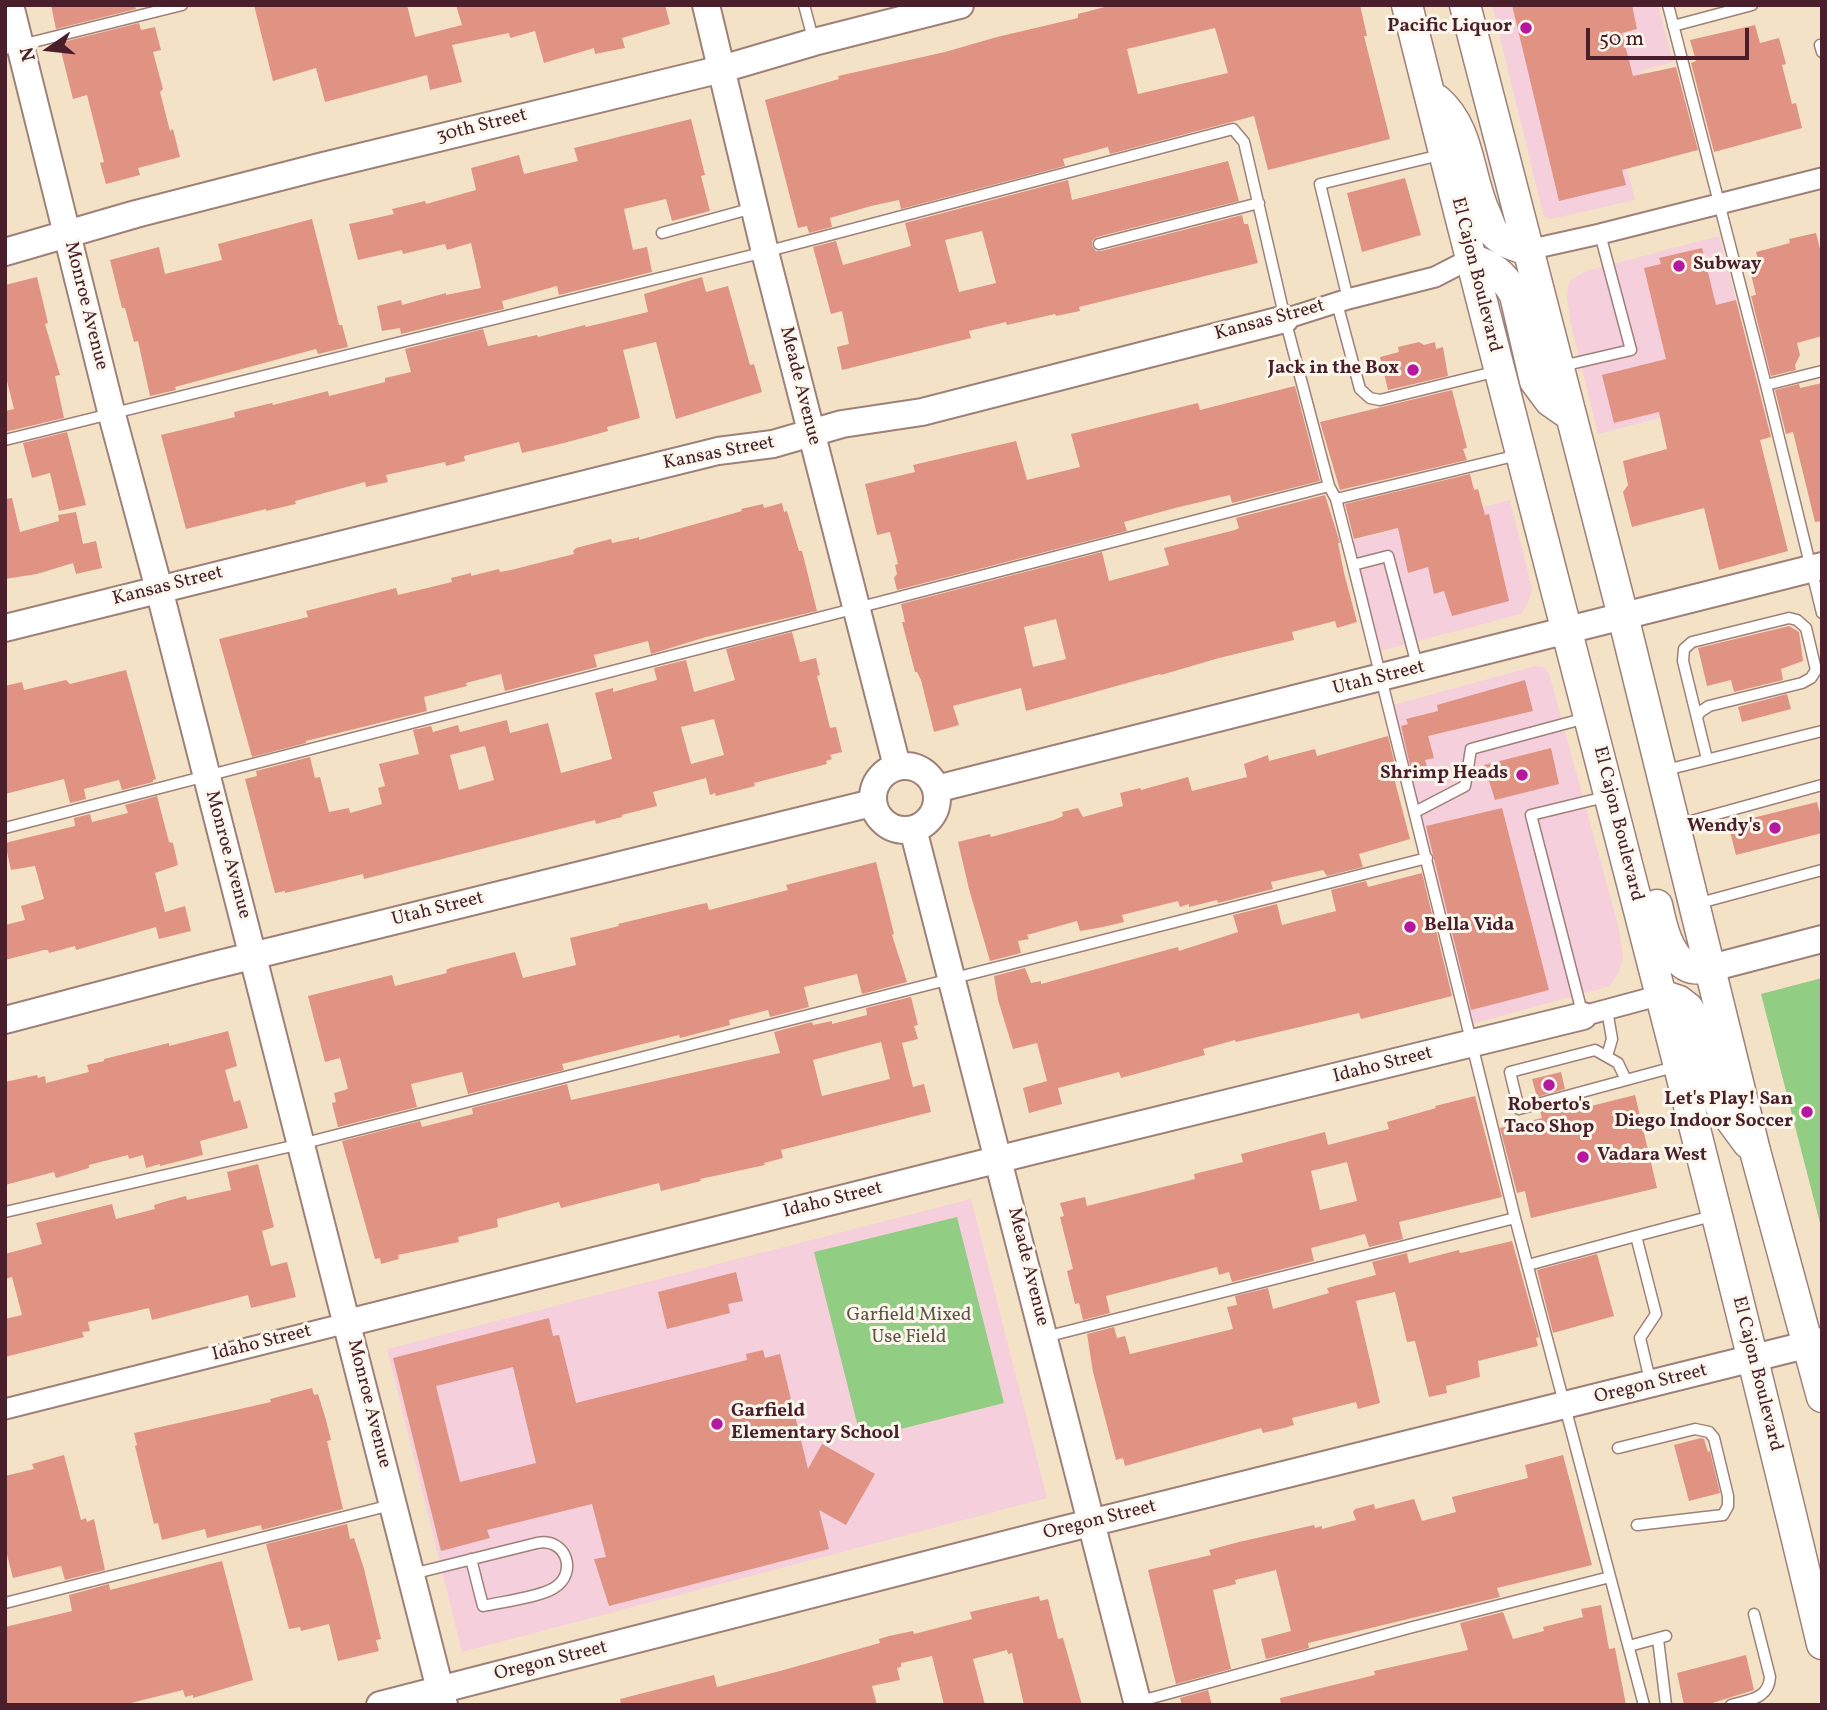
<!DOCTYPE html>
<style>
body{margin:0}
#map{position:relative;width:1827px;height:1710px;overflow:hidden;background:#f4e2c7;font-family:Vollkorn,serif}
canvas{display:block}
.frame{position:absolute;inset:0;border:7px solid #4a1f2b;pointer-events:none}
.north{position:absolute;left:14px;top:14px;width:70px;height:70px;-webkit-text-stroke:5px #fbf7ec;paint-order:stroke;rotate:256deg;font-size:19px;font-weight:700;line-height:28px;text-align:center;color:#4a1f2b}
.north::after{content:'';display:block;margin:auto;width:24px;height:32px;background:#4a1f2b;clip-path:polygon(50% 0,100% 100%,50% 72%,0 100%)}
.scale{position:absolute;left:1586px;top:28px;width:163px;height:32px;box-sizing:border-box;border:4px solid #4a1f2b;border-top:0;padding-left:9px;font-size:21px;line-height:24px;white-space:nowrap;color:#4a1f2b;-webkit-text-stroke:5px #fbf7ec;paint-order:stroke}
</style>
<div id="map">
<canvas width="1827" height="1710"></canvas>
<div class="frame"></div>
<div class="north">N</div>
<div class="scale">50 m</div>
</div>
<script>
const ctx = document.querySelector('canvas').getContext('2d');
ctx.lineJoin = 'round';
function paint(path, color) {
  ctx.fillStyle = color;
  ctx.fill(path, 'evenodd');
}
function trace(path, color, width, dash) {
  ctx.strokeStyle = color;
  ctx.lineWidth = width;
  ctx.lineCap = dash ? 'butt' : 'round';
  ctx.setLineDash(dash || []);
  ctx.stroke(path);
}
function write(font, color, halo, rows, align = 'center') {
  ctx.font = font + ' Vollkorn,serif';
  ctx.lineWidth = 6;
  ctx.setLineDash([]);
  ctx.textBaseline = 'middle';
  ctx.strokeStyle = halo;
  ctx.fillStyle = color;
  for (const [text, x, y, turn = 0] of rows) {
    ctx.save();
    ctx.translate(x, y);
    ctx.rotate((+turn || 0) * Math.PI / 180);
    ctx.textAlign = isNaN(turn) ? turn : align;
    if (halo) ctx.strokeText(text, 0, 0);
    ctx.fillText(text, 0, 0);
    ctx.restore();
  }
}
const built = new Path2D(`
 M1492,5H1658L1673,62L1641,71V83L1608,91L1635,200L1551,219L1544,217Z
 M1719,236L1760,392L1598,434L1570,320L1567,298L1569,281L1586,271Z
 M1510,500L1532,588L1528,603L1521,614L1380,651L1351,541Z
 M1536,666L1544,667L1549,673L1619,929L1623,957L1619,972L1610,986L1472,1024L1427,858L1423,825L1393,705Z
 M971,1199L1047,1498L462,1652L387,1349Z`);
const green = new Path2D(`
 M1822,978V1231L1761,994Z
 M957,1217L1004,1403L861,1439L814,1252Z`);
const building = new Path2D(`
 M51,5H135L136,9L56,29Z
 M254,5H407L415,37L462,25L456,5H665L670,24L622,38L625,48L595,54L594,48L544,63L535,31L510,38L509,33L452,45L462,82L430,90L427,75L325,102L316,68L273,81Z
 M1112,5H1360L1367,36H1364L1390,139L1268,170L1254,116L1110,154L1108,147L1063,159L1065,166L901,209L899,200L871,206L830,218L832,227L809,233L807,226L798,228L765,100L839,79L838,76L945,52L997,37L1078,18V14ZM1215,28L1228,73L1138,94L1127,49Z
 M1512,5H1632L1637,29L1622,33L1633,76L1676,67L1698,150L1622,170L1626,185L1559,201Z
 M139,23L141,30L155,27L161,50L153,52L163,89L160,92L170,131L173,129L180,157L138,168L140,175L106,184L100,163L104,162L87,95L73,99L59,43Z
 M1755,25L1760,43L1779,38L1786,64L1782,65L1792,104L1796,103L1802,128L1714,152L1691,63L1696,61L1690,40Z
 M691,119L705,175L701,176L710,211L672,221L666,199L624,209L633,250L647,247L652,272L559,295L557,286L502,301L504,309L401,334L400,328L382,331L377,306L401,300L402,305L446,293V295L481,288L471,243L447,250L445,244L403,254L402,250L358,260L349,224L394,214L392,209L425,201L426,204L476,190L471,168L519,155L524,174L578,161L574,148Z
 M1228,161L1239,201L1097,237L1092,241V246L1096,251H1101L1242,215L1244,224H1248L1258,263L1079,307L1080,311L1056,316L1055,314L1007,325L1006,322L969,331L971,338L842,370L837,347L849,344L842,311L831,314L813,247L836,241L843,265L911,246L905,223L1068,180L1072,200ZM982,231L996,283L959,292L945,240Z
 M1405,178L1421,235L1362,252L1347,193Z
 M312,219L339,325H342L348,347L318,354L316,349L175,387L176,390L150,396L138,341L134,342L125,308H122L110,260L159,247L165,274L222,260L218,244Z
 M1816,233L1822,257V336L1797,343L1800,355L1795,365L1796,370L1771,376L1751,296L1756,295L1748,262L1758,259L1756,252L1790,243L1789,239Z
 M1702,248L1716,305L1736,300L1771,437L1760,440L1788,551L1719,570L1704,508L1632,527L1623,492L1628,485L1623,461L1667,449L1659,412L1614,423L1602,375L1666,359L1644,268L1661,264L1659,258Z
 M37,277L48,323L45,324L60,375L55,376L64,418L5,432V411L14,409L5,373V285Z
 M702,277L706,292L728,286L750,365L754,364L762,392L676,419L656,342L623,350L640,418L607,427L608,431L564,443L522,453L519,442L464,456L465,461L446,466L445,462L386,475L388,482L366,487L365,482L295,501L296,504L266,511V509L186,529L161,435L235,417L234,412L272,403L273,405L328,391L329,396L385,382V378L411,372L405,349L483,329L488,346L537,335L538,337L585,325L586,327L648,312L644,294Z
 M1419,342L1424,345L1435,342L1436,349L1443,347L1448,376L1388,390L1380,357L1399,352L1398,347Z
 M1822,383V521L1815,522L1793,432L1786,434L1775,390L1799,384L1800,388Z
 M1295,386L1320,481L1232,503L1230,495L1175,508L1124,522L1127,531L897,590L894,578L897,574L895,565L898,564L890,532L877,535L865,484L915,472L913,465L1016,441L1027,480L1080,467L1071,434L1198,403L1200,410Z
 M1452,390L1467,448L1463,449L1467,460L1340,490L1320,422Z
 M67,432L86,505L59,511L50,473L32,478L23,443Z
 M1470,474L1474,490L1478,489L1485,515L1489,514L1509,601L1452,616L1444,591L1434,594L1428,567L1408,573L1398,528L1354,539L1345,504Z
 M1325,495L1340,543H1338L1344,573L1357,622L1337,628L1335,621L1292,632L1294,640L1219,658L1161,675L1160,674L1026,711L1021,688L953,706L959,725L934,732L921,680L917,672H915L902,622H905L901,604L1102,552L1109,581L1169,565L1164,548L1235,530L1239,528L1236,518ZM1056,619L1066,659L1033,667L1024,627Z
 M12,498L20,532L59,521L58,515L76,512L83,544L96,541L102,568L76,574L73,563L37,574L5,579V499Z
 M782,503L784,512L787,511L799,551H802L817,611L706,637L651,654L648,641L594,655L597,667L505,691L501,674L466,683L467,686L424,697L427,711L306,741V743L252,757L219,639L308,617L306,611L396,588L398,595L452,582L451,578L471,573V576L499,569L500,572L511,570L574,554L573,551L576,548L611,539L612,543L636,538L639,537V540L742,511L741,509L763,504L764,508Z
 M1789,626L1799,632L1803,661L1781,669L1783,680L1734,692L1731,680L1707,686L1698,648Z
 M792,632L800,662L816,658L820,675L817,676L820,687L830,728L836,727L842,752L830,755L832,759L826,761L827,764L754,783L755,786L716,796L715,793L710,795L706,778L653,792L657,806L622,815V817L614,819L596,824L595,820L364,879L363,874L285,893V891L275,893L245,779L257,776L256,771L310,757L315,778L320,777L329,812L349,808L350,813L382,804L378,788L385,786L379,764L419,754L413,730L431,726L433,732L458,725L460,732L507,720L510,733L548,723L561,773L612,759L595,693L613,688V692L657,680L654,668L686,660L694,692L735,680L726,649ZM714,719L724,755L691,764L681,727ZM485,746L494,780L459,790L450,755Z
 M126,670L156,779L153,780V782L122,790L119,780L84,789L86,799L70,803L64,779L5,794V686L22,682L24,690L66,680L70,684Z
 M1525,680L1533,711L1428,736L1434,758L1425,760L1428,770L1412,774L1401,726L1408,724L1406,719L1438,711L1437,705Z
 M1787,694L1791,709L1742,722L1738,707Z
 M1388,736L1398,777L1394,778L1410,839L1359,854L1363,867L1327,876L1323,870L1271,882L1273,889L1218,903L1217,900L1189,907V904L1180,907L1178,901L1122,915L1124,922L1103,927L1080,931L1077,921L1027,935L1029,939L1018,941L1021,953L990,961L969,889L958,842L990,834L991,837L1054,820L1063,816L1062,812L1078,808L1083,817L1123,806L1120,793L1140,788L1141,790L1188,777L1192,791L1247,777L1244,764L1268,755L1269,761L1315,749L1317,756Z
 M1551,748L1559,784L1495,800L1484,765Z
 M157,796L169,842L173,843L178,865L155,873L165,912L185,906L191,931L159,939L156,927L76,950L75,946L49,953L48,950H44L5,960V925L25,920L21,906L44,899L35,866L11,870L5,843L75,826L74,818L90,814L92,822L128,813L125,805Z
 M1817,802L1822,820V833L1736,855L1728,824Z
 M1502,808L1549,990L1471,1010L1426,826Z
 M876,862L894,934L892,935L907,982L862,994L857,974L804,987L809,1007L770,1017L768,1010L729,1020L730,1025L680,1038L679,1035L562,1064L564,1070L468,1094L462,1072L411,1084L417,1107L338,1127L332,1103L336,1102L334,1093L348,1089L340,1058L325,1062L308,996L392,975L395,986L447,973L446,970L450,968L515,952L523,978L576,965L570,938L619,926L618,924L697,905L707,903L709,910L788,890L786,885Z
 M1422,873L1452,996L1361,1019L1359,1013L1236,1042L1235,1040L1203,1049L1205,1055L1121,1078L1119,1072L1058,1088L1062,1104L1029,1113L1023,1088L1047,1081L1037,1043L1013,1049L998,1000L994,976L1025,968L1031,983L1041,981V984L1178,947L1179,951L1238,932L1233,915L1277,904L1282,925L1336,911L1331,890L1366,881L1368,887Z
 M911,997L918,1025L914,1026L918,1039L902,1043L913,1087L924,1084L931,1112L781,1150L783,1158L764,1163L765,1165L700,1179L701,1181L661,1191L659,1183L561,1208L559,1202L497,1219L498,1227L458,1237L459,1242L398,1255L399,1259L381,1264L380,1258L375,1259L342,1141L420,1121L422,1127L473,1114L472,1108L567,1084L571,1100L780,1053L774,1032L812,1022L813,1025L832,1021V1024L867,1015L866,1008ZM881,1042L890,1079L822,1096L813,1060Z
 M228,1031L237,1066L225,1070L234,1102L240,1100L248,1128L200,1141L203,1155L160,1166V1164L146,1168L143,1155L129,1159L128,1155L89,1165V1168L56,1178L54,1172L5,1185V1082L37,1075L38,1078L45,1076L46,1083L89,1072L87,1065L104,1061V1059L169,1043V1046Z
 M1561,1072L1565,1089L1537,1097L1532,1079Z
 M1635,1095L1657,1188L1531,1218L1525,1191L1517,1193L1500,1128L1542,1118L1540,1111L1569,1103L1571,1111Z
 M1475,1096L1502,1197L1399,1222L1403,1239L1369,1247L1365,1234L1311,1248L1314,1261L1232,1282L1229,1272L1219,1275L1217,1267L1106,1296L1110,1313L1083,1320L1079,1303L1075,1304L1067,1271L1073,1269L1060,1217L1064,1216L1060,1203L1085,1197L1087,1206L1195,1179L1194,1174L1243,1162L1241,1154L1325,1132L1328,1145L1389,1129L1387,1122L1436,1108L1435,1106ZM1347,1162L1357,1201L1320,1210L1311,1171Z
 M258,1164L274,1227L262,1231L271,1266L287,1262L296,1297L251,1308L248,1295L152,1320L149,1308L88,1322L90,1331L82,1332L84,1337L5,1357V1319L22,1315L12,1277L5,1279V1254L42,1244L36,1223L112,1204L116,1219L155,1209L154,1205L167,1201L186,1196L187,1200L231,1190L227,1172Z
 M1512,1241L1539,1337L1536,1338L1538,1346L1478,1361L1480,1377L1446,1386L1447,1393L1429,1397L1415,1341L1407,1342L1395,1292L1356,1301L1380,1403L1358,1409L1356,1402L1292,1418L1294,1425L1284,1428L1263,1433L1261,1428L1125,1466L1123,1458L1116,1460L1093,1372L1087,1334L1114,1327L1117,1338L1125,1336L1130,1354L1233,1329L1227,1307L1237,1305L1235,1296L1268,1288L1273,1309L1329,1293L1327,1288L1376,1275L1372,1262L1407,1253L1409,1263L1459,1250L1460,1253L1465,1252Z
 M1597,1254L1614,1316L1553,1333L1537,1270Z
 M736,1272L743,1301L728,1304L730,1313L667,1329L658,1292Z
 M549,1318L553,1336L559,1335L576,1403L747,1360L746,1354L763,1350L765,1358L780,1354L808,1469L822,1444L875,1474L846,1525L819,1510L829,1549L609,1606L594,1559L606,1557L592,1504L487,1530L490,1538L441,1551L393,1358ZM513,1367L536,1463L460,1482L436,1386Z
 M312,1388L314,1395L318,1394L326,1420L331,1440L327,1441L343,1509L262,1530L261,1525L207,1538L205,1529L162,1540L158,1523L154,1524L135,1446L137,1445L134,1433L271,1402L270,1399Z
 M1701,1438L1704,1439L1708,1452L1710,1451L1720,1493L1689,1501L1674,1445Z
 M64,1455L81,1520L86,1518L87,1522L94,1519L105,1570L65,1580L61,1566L13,1578L5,1547V1476L34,1469L32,1464Z
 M1563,1455L1592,1565L1497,1588L1500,1597L1308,1643L1309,1648L1266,1659L1261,1639L1291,1631L1276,1570L1235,1580L1236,1584L1213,1590L1231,1669L1176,1684L1148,1570L1211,1555L1209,1550L1239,1542L1314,1525L1315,1528L1322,1526V1529L1356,1520L1353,1512L1355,1509L1374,1504L1375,1509L1414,1499L1422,1521L1456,1512L1452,1497L1528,1478L1525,1465Z
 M347,1524L350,1539L354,1538L364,1569L381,1639L376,1640L379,1651L338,1661L329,1624L301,1631L300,1627L289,1629L266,1544Z
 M222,1561L253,1680L193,1698V1695L185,1697L183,1690L123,1705H5V1627L72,1611L69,1595L109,1584L110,1590Z
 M1039,1596L1040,1601L1048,1599L1058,1639L1063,1638L1082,1705H1024L1012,1653L1008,1654L1007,1650L973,1659L985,1705H944L932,1656L901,1663V1667L897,1668L900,1680L872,1686L877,1705H621L620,1699L714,1675L717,1687L780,1671L880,1643L879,1639L889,1636L913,1631L914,1634L972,1619L970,1612Z
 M1601,1605L1609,1649L1615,1648L1626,1705H1281L1280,1698L1375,1675L1374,1671L1468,1650L1460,1623L1503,1612L1513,1639L1544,1631L1543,1627L1583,1617L1581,1609Z
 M1746,1655L1754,1690L1706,1705H1684L1677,1673Z
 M1208,1690L1212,1705H1182L1180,1698Z`);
const lane = new Path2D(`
 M804,5L814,42
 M1668,5L1766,385L1822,613
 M1673,26L1752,5
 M1822,45H1820L1822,52
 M5,49L182,5
 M662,233L753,208
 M1099,244L1259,203
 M1348,299L1320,184L1440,155
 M1337,303L1360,389L1370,398L1380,400L1498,371
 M1562,366L1631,350L1600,234
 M1766,385L1822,371
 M5,440L765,252L1233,129L1244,142L1285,319L1329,486L1336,499L1353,565L1515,1218L1644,1705
 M1336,499L1518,455
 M1353,565L1388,556L1417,665
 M1697,717L1700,712L1709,706L1802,683L1811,678L1816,670L1806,628L1797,620L1789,618L1692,642L1684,649L1683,661L1707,759
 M1666,770L1822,731
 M1415,812L1465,786L1471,749L1586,718
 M1677,825L1822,785
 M5,828L1329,486
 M1696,904L1822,870
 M1607,1010L1612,1039L1607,1056
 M1583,1016L1531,815L1605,797
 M1626,1080L1618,1063L1595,1050L1510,1072L1519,1109L1674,1067
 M5,1212L301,1144L1427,858
 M1636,1236L1712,1216
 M1528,1265L1636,1236L1656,1314L1640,1338L1650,1380
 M1045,1337L1515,1218
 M1618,1448L1695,1429L1709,1432L1714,1438L1728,1496V1506L1723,1515L1637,1525
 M412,1574L537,1543C567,1537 578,1574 554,1588C540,1597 501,1602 483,1606L471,1559
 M5,1603L391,1505
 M1658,1639L1666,1705
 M1629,1646L1666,1636
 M1137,1702L1409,1628L1610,1577
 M1731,1705C1748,1700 1769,1699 1770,1677L1754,1614`);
const street = new Path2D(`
 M1528,250L1600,234L1822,178
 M1285,319L1348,299L1435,277L1470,259
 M1583,1016L1661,995
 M5,1409L347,1323`);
const secondary = new Path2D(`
 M10,5L112,415L159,589L444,1705
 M706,5L765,252L897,766
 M5,252L136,214L323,166L722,69L814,42L960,5
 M5,628L718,451L773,444L842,424L922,412L1285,319
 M873 798a32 32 0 1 1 64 0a32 32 0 1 1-64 0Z
 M936,789L1822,566
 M913,829L1138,1705
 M1711,968L1822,939
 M5,1020L207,967L872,803
 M347,1323L1028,1152L1583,1016
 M380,1705L1058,1531L1822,1341`);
const primary = new Path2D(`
 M1407,5C1543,552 1692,1096 1822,1644
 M1465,5L1623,616L1755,1151L1822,1397
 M1437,100C1470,128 1468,176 1485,213C1488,219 1490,228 1494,233C1503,243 1516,246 1528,250
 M1470,259C1492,265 1504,275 1515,295L1535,381L1550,401L1570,415
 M1657,905C1661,924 1668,958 1689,967C1695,970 1705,968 1711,968
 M1661,995L1679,1001L1688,1008L1699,1028L1720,1105L1748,1143`);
const markers = [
 [1526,28,7,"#b5179e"],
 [1679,266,7,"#b5179e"],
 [1413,370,7,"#b5179e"],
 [1522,775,7,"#b5179e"],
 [1775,828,7,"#b5179e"],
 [1410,927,7,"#b5179e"],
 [1549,1085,7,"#b5179e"],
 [1807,1112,7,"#b5179e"],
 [1583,1157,7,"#b5179e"],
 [717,1424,7,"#b5179e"]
];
const poiNames = [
 ["Pacific Liquor",1512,28],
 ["Subway",1693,266,"left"],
 ["Jack in the Box",1399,370],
 ["Shrimp Heads",1508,775],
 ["Wendy's",1761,828],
 ["Bella Vida",1424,927,"left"],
 ["Let's Play! San",1793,1101],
 ["Diego Indoor Soccer",1793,1123],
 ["Roberto's",1549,1107,"center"],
 ["Taco Shop",1549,1129,"center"],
 ["Vadara West",1597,1157,"left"],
 ["Garfield",731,1413,"left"],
 ["Elementary School",731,1435,"left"]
];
const streetNames = [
 ["30th Street",482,127,-14],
 ["El Cajon Boulevard",1475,275,76],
 ["Monroe Avenue",85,306,76],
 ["Kansas Street",1270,321,-15],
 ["Meade Avenue",799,386,76],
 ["Kansas Street",719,454,-11],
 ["Kansas Street",168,587,-14],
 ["Utah Street",1379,679,-14],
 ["El Cajon Boulevard",1617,824,76],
 ["Monroe Avenue",227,855,75],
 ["Utah Street",438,910,-14],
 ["Idaho Street",1383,1066,-14],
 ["Idaho Street",833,1201,-14],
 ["Meade Avenue",1027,1267,76],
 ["Idaho Street",262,1344,-14],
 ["El Cajon Boulevard",1756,1374,76],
 ["Oregon Street",1651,1385,-14],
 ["Monroe Avenue",368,1404,76],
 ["Oregon Street",1100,1521,-14],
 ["Oregon Street",551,1662,-14]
];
const parkNames = [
 ["Garfield Mixed",909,1317],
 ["Use Field",909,1339]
];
paint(built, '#f5cfdb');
paint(green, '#91cd82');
paint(building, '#e09283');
trace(lane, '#9f8079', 13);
trace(street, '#9f8079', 23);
trace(secondary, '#9f8079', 30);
trace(primary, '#9f8079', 33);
trace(lane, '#fff', 10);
trace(street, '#fff', 19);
trace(secondary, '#fff', 26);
trace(primary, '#fff', 30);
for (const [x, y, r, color] of markers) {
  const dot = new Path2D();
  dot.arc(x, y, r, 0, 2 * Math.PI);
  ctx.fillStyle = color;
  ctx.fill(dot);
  trace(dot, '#fbf7ec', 2.5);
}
write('bold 19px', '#4a1f2b', '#fbf7ec', poiNames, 'right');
write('19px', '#4a1f2b', '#fbf7ec', streetNames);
write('19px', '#5f5345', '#fbf7ec', parkNames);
</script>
